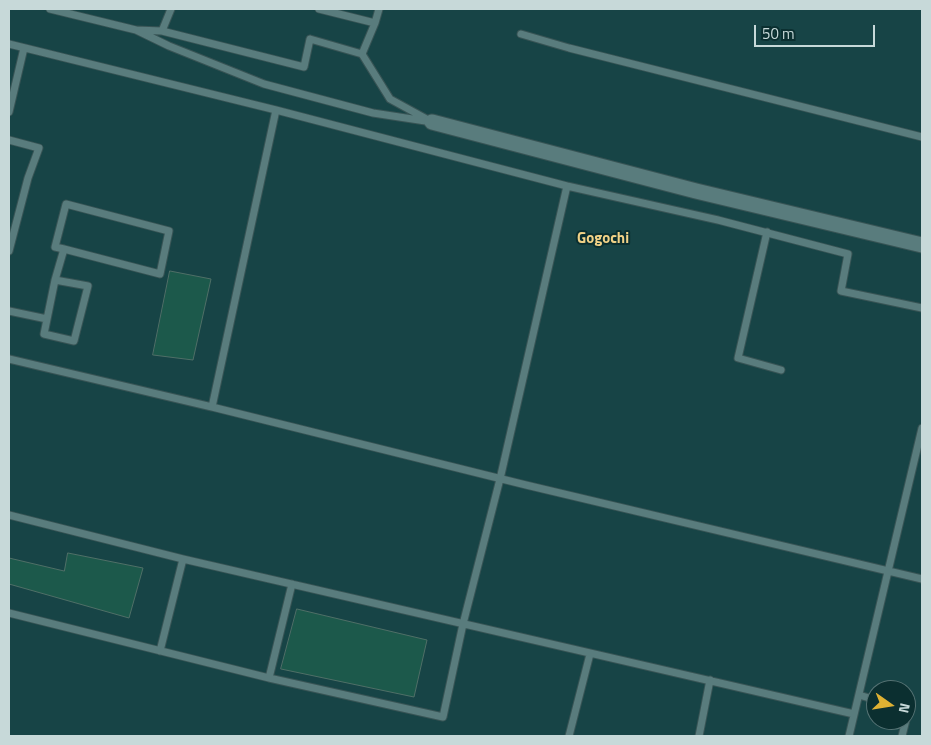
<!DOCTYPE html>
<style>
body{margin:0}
#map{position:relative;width:931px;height:745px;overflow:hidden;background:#17393a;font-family:"Titillium Web",sans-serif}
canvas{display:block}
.frame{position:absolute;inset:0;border:10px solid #c7d9d9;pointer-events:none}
.north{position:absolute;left:866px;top:680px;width:50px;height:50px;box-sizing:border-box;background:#0b2f30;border:1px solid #567374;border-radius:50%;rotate:103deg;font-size:14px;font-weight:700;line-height:20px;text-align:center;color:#c7d9d9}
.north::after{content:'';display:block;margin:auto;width:18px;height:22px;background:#deb133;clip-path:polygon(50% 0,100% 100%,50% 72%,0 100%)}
.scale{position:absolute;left:754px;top:25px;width:121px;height:22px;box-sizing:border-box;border:2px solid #c7d9d9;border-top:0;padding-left:6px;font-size:15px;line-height:18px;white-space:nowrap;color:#c7d9d9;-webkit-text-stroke:4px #0b2f30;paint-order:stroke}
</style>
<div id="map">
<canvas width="931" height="745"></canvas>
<div class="frame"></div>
<div class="north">N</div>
<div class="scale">50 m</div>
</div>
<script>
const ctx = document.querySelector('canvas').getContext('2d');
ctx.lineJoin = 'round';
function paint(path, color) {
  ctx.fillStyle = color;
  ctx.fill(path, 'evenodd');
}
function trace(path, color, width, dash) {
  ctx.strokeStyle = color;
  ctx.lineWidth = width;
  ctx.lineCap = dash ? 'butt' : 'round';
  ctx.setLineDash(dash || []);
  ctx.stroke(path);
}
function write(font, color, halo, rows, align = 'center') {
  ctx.font = font + ' "Titillium Web",sans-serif';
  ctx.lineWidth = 4;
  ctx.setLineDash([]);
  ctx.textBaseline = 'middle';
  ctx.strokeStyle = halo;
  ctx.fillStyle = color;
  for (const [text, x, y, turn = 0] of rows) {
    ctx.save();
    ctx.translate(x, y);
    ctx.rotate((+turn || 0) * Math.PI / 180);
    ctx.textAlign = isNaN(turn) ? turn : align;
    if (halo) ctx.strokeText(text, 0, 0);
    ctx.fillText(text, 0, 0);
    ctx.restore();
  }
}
const built = new Path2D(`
 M9,9H922V736H9ZM876,690H906V720H876Z`);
const building = new Path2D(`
 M170,271L211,279L193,360L153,355Z
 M68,553L143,568L129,618L9,584V558L64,571Z
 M297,609L427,640L414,697L281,669Z`);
const service = new Path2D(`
 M50,9L136,30
 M319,9L375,23
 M136,30L162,31L304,67L310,39L362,54L390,99L432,122L373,113L264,84L169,46Z
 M162,31L171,9
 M521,34L569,48L922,137
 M9,44L276,110L212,407L526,485L922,579
 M362,54L375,23L379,9
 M276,110L567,186L718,220L848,254L841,291L922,308
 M9,112L24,48
 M9,140L39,148L28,178L9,251
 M767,232L738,358L781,370
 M55,280L64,249L55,247L66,204L169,231L160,274L64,249
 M55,280L88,286L74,341L44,334Z
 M9,311L47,319
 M9,359L212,407
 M9,515L183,559L854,714
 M9,613L269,678L443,717L463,624L500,479L567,186
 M160,651L183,559
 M269,678L292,584
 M859,695L876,700
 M906,709L908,710L906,719
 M569,736L590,654
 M699,736L710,680
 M849,736L922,428
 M902,736L906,720`);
const tertiary = new Path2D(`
 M432,122L696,191L922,245`);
const quarterNames = [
 ["Gogochi",603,239]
];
paint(built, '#174446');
paint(building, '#1c594b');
trace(building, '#4f6f67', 1);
trace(service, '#385455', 9);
trace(tertiary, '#385455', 17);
trace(service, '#597c7d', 7);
trace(tertiary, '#597c7d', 15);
write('bold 15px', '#f1d287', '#0b2f30', quarterNames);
</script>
